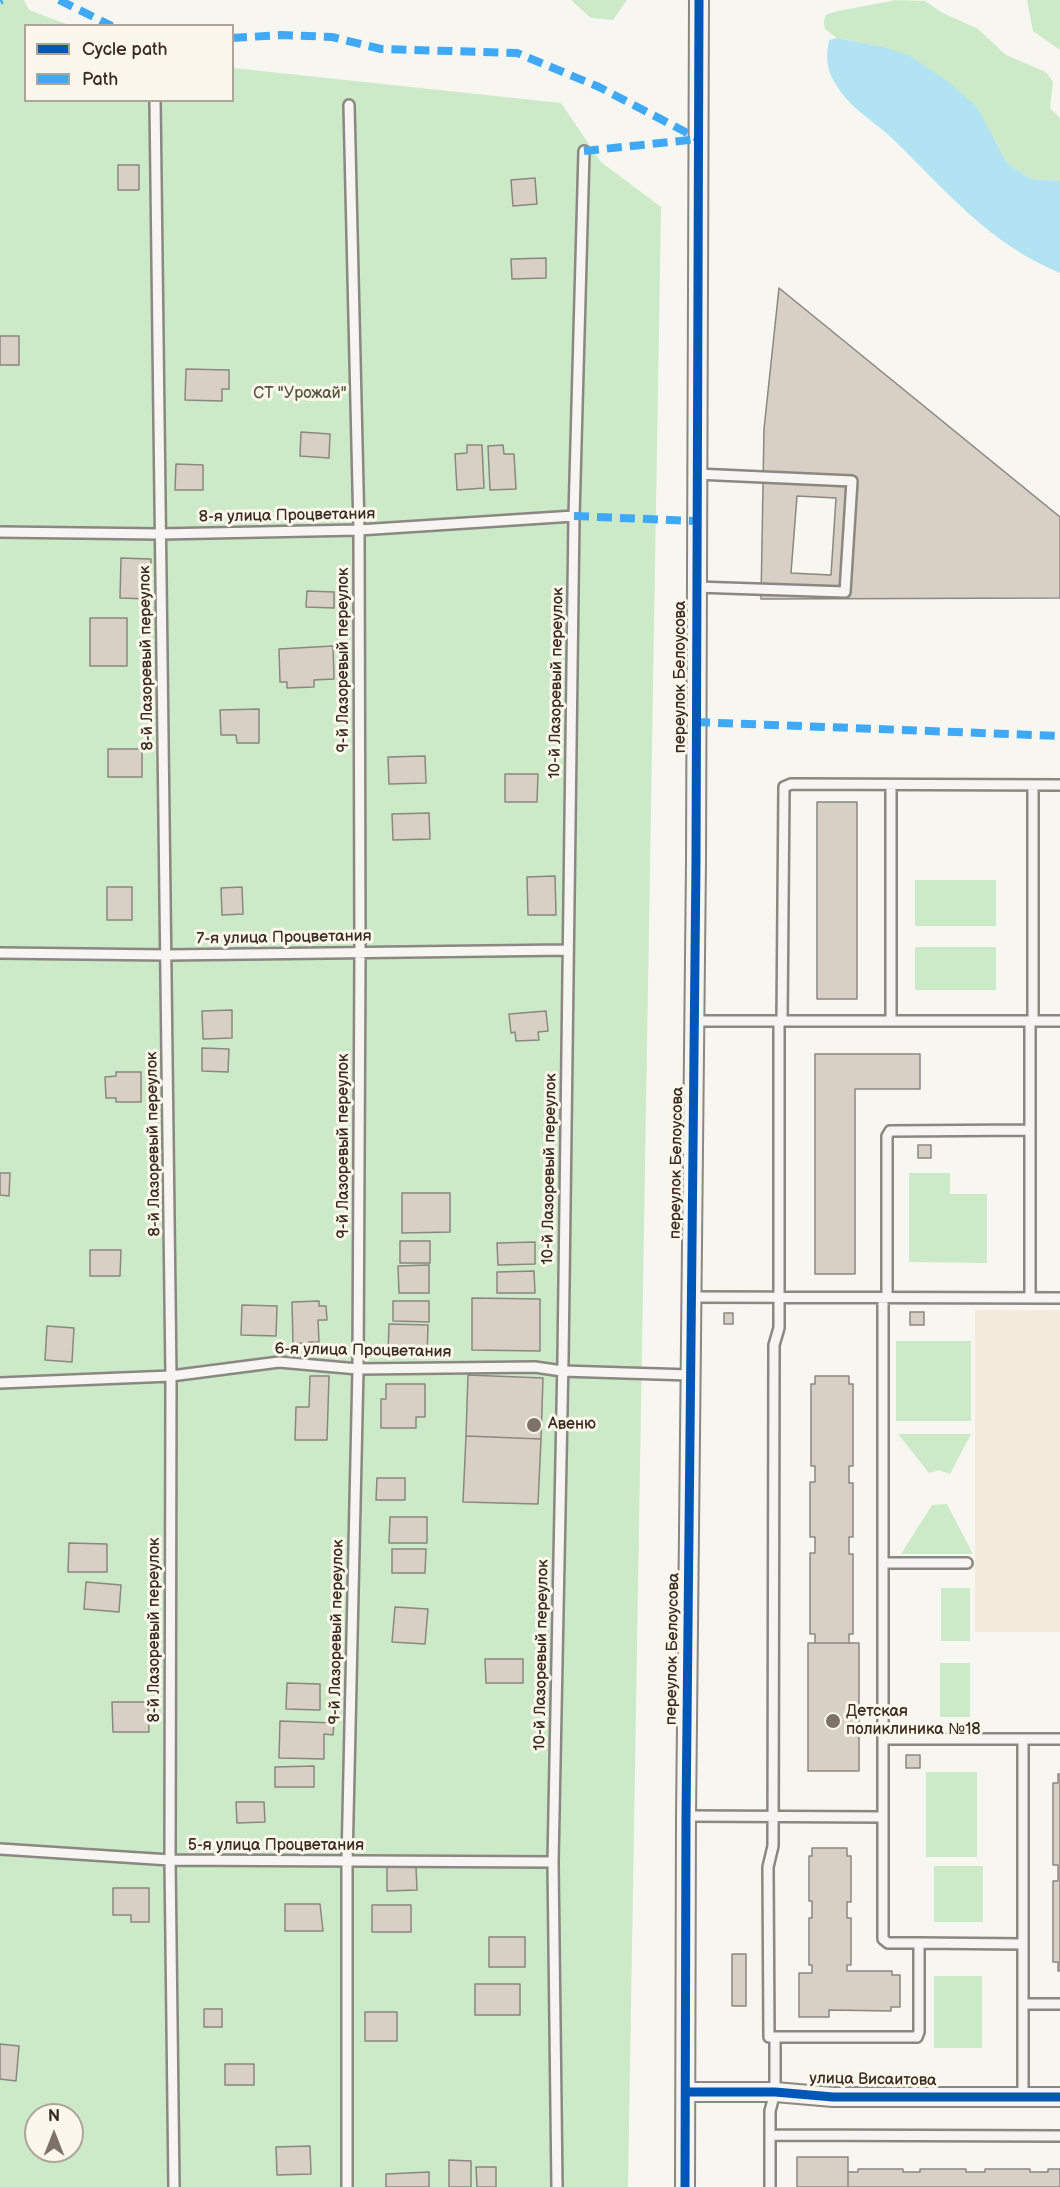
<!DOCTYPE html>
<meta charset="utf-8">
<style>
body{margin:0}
#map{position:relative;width:1060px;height:2187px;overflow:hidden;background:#f8f6f0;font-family:"Balsamiq Sans",sans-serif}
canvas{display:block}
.legend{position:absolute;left:24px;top:24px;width:210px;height:78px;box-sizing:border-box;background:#fbf7ec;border:2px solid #aea59a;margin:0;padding:8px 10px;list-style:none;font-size:18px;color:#3b2a1e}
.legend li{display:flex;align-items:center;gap:12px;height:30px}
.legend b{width:30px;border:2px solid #aea59a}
.north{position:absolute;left:24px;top:2103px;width:60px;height:60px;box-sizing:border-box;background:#fbf7ec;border:2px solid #aea59a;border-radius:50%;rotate:0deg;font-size:16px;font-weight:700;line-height:24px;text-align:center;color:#3b2a1e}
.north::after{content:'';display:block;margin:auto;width:21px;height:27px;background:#7d7168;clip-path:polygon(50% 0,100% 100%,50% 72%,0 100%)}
</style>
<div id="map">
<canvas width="1060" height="2187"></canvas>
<ul class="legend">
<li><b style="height:8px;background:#0057b8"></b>Cycle path</li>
<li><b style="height:8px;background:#3fa9f5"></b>Path</li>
</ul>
<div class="north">N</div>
</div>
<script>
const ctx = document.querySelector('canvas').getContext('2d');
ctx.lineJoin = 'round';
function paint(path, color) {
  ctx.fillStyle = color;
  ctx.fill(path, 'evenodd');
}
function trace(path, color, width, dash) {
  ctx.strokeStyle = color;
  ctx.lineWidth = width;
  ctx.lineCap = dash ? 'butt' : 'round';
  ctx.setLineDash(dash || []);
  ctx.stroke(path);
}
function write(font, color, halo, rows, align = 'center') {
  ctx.font = font + ' "Balsamiq Sans",sans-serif';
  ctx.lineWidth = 6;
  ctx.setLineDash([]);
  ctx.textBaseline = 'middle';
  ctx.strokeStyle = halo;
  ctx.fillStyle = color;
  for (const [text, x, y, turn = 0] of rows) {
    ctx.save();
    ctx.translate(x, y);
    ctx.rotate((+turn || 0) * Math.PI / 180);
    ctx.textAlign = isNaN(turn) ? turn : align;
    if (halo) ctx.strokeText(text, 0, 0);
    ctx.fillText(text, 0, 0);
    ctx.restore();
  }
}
const built = new Path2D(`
 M975,1310H1060V1632H975Z`);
const green = new Path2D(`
 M0,0H24L29,10L69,25L26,26V100H232L233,68L561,103L601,162L661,207L628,2187H0ZM36,2115H72V2151H36Z
 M571,0H627L613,20L591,18Z
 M896,0L925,1L941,12L978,29L1006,55L1046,72L1053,82L1050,108L1060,118V181L1031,179L1007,163L995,140L884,47L837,38L825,29C824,24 823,20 826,15C830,11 885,3 896,0Z
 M1027,0H1060V50L1033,31Z
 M915,880H996V926H915Z
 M915,947H996V990H915Z
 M909,1173H950V1194H987V1263L909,1262Z
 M896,1341H971V1421H896Z
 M898,1434H971L950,1474L939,1470L929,1473Z
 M947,1504L973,1554H901L932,1505Z
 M941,1588H970V1641H941Z
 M940,1663H970V1717H940Z
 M926,1772H977V1857H926Z
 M934,1866H983V1922H934Z
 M934,1976H982V2048H934Z`);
const water = new Path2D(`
 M837,38L884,47L912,57L947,81L977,107L1007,163L1031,179L1060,181V273C990,244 947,192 894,140C874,121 849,108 835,83C826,69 826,55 829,40Z`);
const building = new Path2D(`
 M118,165H139V190H118Z
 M535,178L537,204L513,206L511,180Z
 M546,258V278L512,279L511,259Z
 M779,288L1060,517V598L761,599L764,429Z
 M0,336H19V365H0Z
 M186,369L229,370V389H222V401L185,400Z
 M301,432L330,434L329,458L300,456Z
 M467,445H482L484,488L457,490L455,454L467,453Z
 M503,445L504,454H514L516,489L490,490L488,446Z
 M176,464L203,465V490H175Z
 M797,496L836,498L831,575L791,573Z
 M121,558L151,559L150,599L120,598Z
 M307,591L334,592V608L306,607Z
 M90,618H127V666H90Z
 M333,646L334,679L314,680V687L287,688V682H280L279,649Z
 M259,709V743H237L236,735H221L220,710Z
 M108,749H142V777H108Z
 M425,756L426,783L389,784L388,757Z
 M505,774H538L537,802H505Z
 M817,802H857V999H817Z
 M429,813L430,839L393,840L392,814Z
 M555,876L556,915H528L527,877Z
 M107,887H132V920H107Z
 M242,887L243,914L222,915L221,888Z
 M232,1010V1038L203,1039L202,1011Z
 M546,1011L548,1031L538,1032L539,1040L516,1041L515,1032L511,1033L509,1014Z
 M202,1048L229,1049L228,1072L202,1071Z
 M815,1054H920V1089H855V1274H815Z
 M116,1072H141V1102H116V1098H106L105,1077L116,1076Z
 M918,1145H931V1158H918Z
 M0,1173H10L9,1196L0,1195Z
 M402,1193H450V1232L402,1233Z
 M400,1241H430V1263H400Z
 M535,1242V1264L498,1265L497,1243Z
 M90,1250H121L120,1276H90Z
 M429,1265V1293H399L398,1266Z
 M534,1271L535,1293H497V1272Z
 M472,1298L540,1299V1351L472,1350Z
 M319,1301V1306H326L327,1320H318L319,1342H309L310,1348H302V1343L293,1344L292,1302Z
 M393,1301H429V1322L393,1321Z
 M242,1305L277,1306L276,1336L241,1335Z
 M910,1312H924V1325H910Z
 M724,1313H733V1324H724Z
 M389,1324L428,1325L427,1356L388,1355Z
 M47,1326L74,1328L72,1362L45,1360Z
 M468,1375L543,1378L541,1439L466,1436Z
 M310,1376H329L327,1440H295L296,1407H309Z
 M815,1376H849V1384H853V1466H849V1483H853V1537H849V1554H853V1634H849V1643H815V1634H810V1553H815V1537H810V1482H815V1466H811V1384H815Z
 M386,1384H425V1417H416V1428H381V1399H386Z
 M466,1436L541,1439L538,1504L463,1502Z
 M377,1478H405V1500H376Z
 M390,1517H427V1543H389Z
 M69,1543L107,1544V1572H68Z
 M392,1549H426L425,1573H392Z
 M86,1582L121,1585L119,1612L84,1609Z
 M395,1607L428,1609L425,1644L392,1642Z
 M808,1643H859V1771H808Z
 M485,1659H523V1683H486Z
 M287,1683L320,1684V1710L286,1709Z
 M112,1702H148L149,1732H113Z
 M280,1721L334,1723L333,1735L324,1734V1759L279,1758Z
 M906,1755H920V1768H906Z
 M314,1766V1787H275V1767Z
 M1058,1774H1060V1971H1058V1962H1053V1881H1058V1865H1053V1783H1058Z
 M236,1802H264L265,1822L237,1823Z
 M812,1848H847V1856H851V1902H847V1918H851V1965H847V1971H892V1975H900V2007H891V2011L829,2010V2017H799V1973H812V1965H809V1918H812V1901H809V1856H812Z
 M387,1866H416L417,1890L387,1891Z
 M113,1888H149V1922H131V1915H113Z
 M285,1904H320L323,1931H285Z
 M372,1905H411V1932H372Z
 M489,1937H525V1967H489Z
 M732,1954H746V2006H732Z
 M475,1984H520V2015H475Z
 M204,2009H222V2027H204Z
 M365,2012H397V2041H365Z
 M0,2044L19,2046L16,2081L0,2079Z
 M225,2064H254V2085H225Z
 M310,2146L311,2174L277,2175L276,2147Z
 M797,2157H848V2187H797Z
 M449,2160L471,2161V2187H449Z
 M476,2167H496V2187H477Z
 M858,2169H903V2172H920V2169H966V2172H985V2169H1030V2172H1048V2169H1060V2187H848V2172H858Z
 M429,2172V2187H386V2174Z`);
const service = new Path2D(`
 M155,100L171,1376L170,1860L174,2187
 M696,474L852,481L845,592L696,587
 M0,532L160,534L359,530L574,516
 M0,953L167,955L567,950
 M694,1021H1060
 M779,1021V1328L774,1345L773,1846L768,1867L769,2037H917L919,2032V1943H888L883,1939V1817
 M782,1021L784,787L791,784L1060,785
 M891,1021V785
 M1033,1021V785
 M691,1297L1060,1298
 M887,1298V1136L890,1131L1030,1130
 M1030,1298V1021
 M0,1383L171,1376L279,1362L358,1369L535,1367L562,1371L690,1375
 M883,1563H967
 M883,1739H1060
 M686,1816L883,1817V1298
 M0,1849L170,1860L553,1862
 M919,1943L1023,1944
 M1023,2004H1060
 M1023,2097V1739
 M770,2135L1060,2136
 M347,2187V1861L358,1369L360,952L359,530L349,105
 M557,2187L553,1862L563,1358L574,516L584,151
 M770,2187V2111L775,2092V2039`);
const minor = new Path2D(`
 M686,2092H775L833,2097H1060
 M685,2187L686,1816L696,862L699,0`);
const quiet = new Path2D(`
 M59,0L112,26
 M0,1L2,0
 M232,38L282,35L332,37L381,49L517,53L599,87L699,139
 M584,151L699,139
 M574,516L696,521
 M695,722L1060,736`);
const cycleway = new Path2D(`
 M686,2092H775L833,2097H1060
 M685,2187L686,1816L696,862L699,0`);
const markers = [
 [534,1425,8,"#7d7168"],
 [833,1721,8,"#7d7168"]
];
const parkNames = [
 ["СТ \"Урожай\"",300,394]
];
const streetNames = [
 ["8-я улица Процветания",287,516,-1],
 ["8-й Лазоревый переулок",147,658,-91],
 ["9-й Лазоревый переулок",344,660,-90],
 ["переулок Белоусова",681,677,-90],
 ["10-й Лазоревый переулок",557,683,-89],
 ["7-я улица Процветания",284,938,-1],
 ["8-й Лазоревый переулок",154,1144,-91],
 ["9-й Лазоревый переулок",344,1146,-90],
 ["переулок Белоусова",677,1163,-89],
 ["10-й Лазоревый переулок",550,1169,-89],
 ["6-я улица Процветания",363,1351,1],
 ["8-й Лазоревый переулок",155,1630,-90],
 ["9-й Лазоревый переулок",337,1632,-89],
 ["переулок Белоусова",673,1649,-89],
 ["10-й Лазоревый переулок",542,1655,-89],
 ["5-я улица Процветания",276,1846],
 ["улица Висаитова",873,2080,1]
];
const poiNames = [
 ["Авеню",548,1425],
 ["Детская",846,1712],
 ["поликлиника №18",846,1730]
];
paint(built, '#f4ebdd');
paint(green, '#cceac7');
paint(water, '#b1e3f2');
paint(building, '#d8d0c5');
trace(building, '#8b8781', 1.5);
trace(service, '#8b8781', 14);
trace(minor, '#8b8781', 22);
trace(service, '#f6f5f1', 9);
trace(minor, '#f6f5f1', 18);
trace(quiet, '#3fa9f5', 8, [15, 8]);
trace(cycleway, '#0057b8', 9);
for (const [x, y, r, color] of markers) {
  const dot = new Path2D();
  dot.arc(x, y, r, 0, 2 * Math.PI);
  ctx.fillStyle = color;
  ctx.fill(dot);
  trace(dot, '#fbf7ec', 2);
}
write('16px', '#565840', '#fbf7ec', parkNames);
write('16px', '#3b2a1e', '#fbf7ec', streetNames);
write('16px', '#3b2a1e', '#fbf7ec', poiNames, 'left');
</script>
